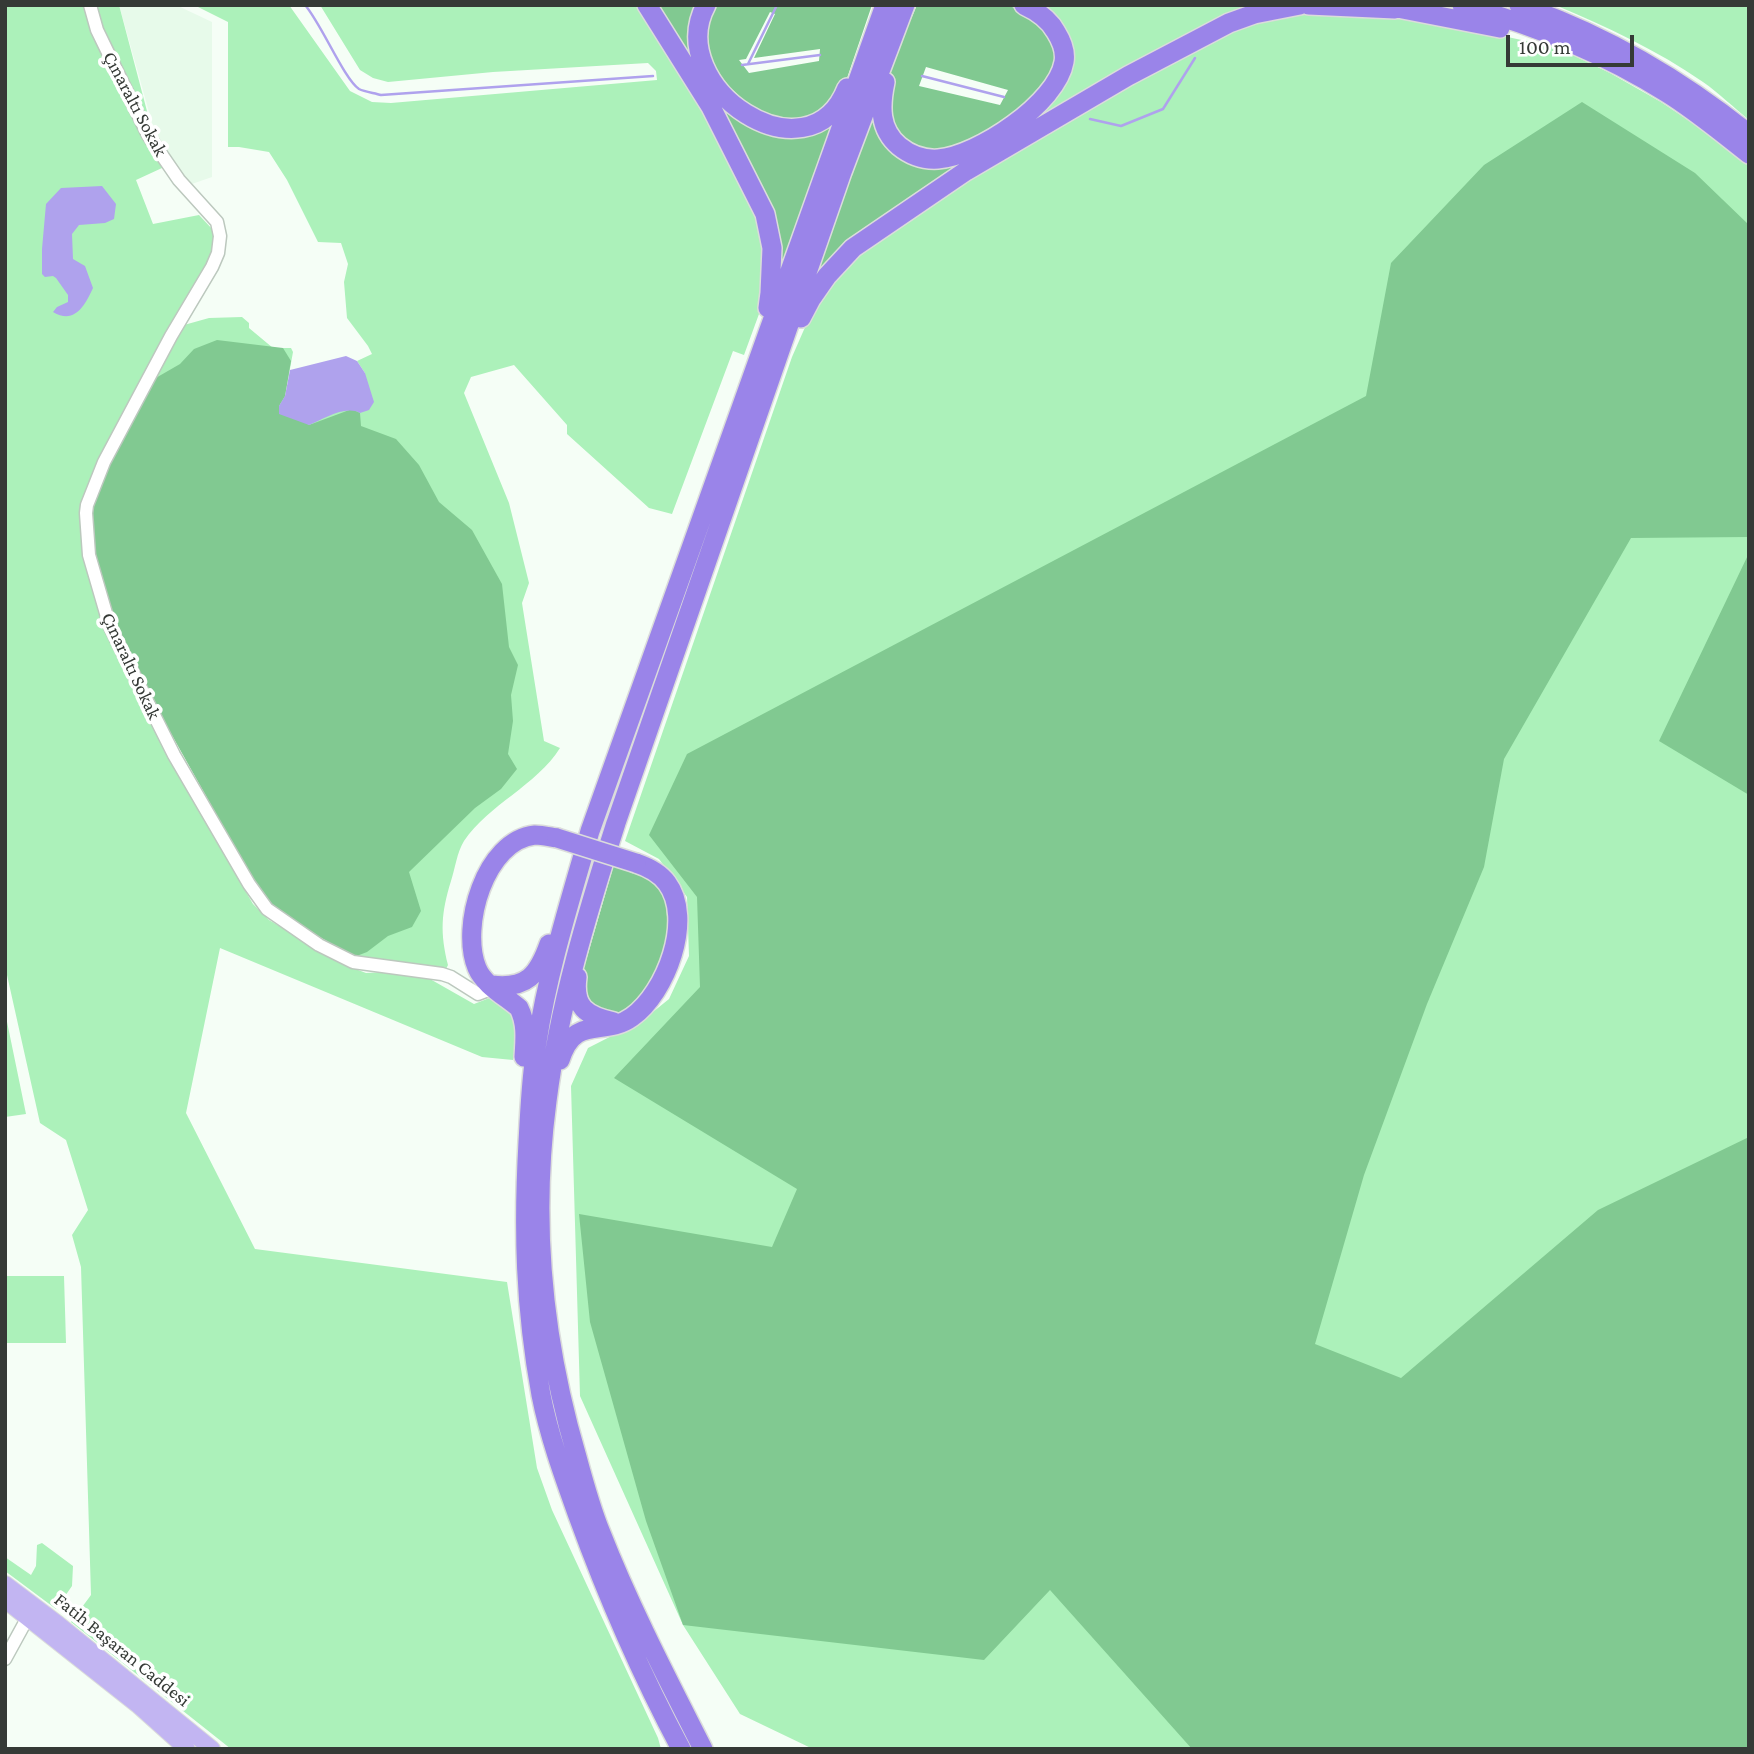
<!DOCTYPE html>
<meta charset="utf-8">
<style>
body{margin:0}
#map{position:relative;width:1754px;height:1754px;overflow:hidden;background:#f5fef6;font-family:"Crimson Pro",serif}
canvas{display:block}
.frame{position:absolute;inset:0;border:7px solid #353a36;pointer-events:none}
.scale{position:absolute;left:1506px;top:35px;width:128px;height:32px;box-sizing:border-box;border:4px solid #353a36;border-top:0;padding-left:9px;font-size:21px;line-height:24px;white-space:nowrap;color:#353a36;-webkit-text-stroke:5px #fff;paint-order:stroke}
</style>
<div id="map">
<canvas width="1754" height="1754"></canvas>
<div class="frame"></div>
<div class="scale">100 m</div>
</div>
<script>
const ctx = document.querySelector('canvas').getContext('2d');
ctx.lineJoin = 'round';
function paint(path, color) {
  ctx.fillStyle = color;
  ctx.fill(path, 'evenodd');
}
function trace(path, color, width, dash) {
  ctx.strokeStyle = color;
  ctx.lineWidth = width;
  ctx.lineCap = dash ? 'butt' : 'round';
  ctx.setLineDash(dash || []);
  ctx.stroke(path);
}
function write(font, color, halo, rows, align = 'center') {
  ctx.font = font + ' "Crimson Pro",serif';
  ctx.lineWidth = 7;
  ctx.setLineDash([]);
  ctx.textBaseline = 'middle';
  ctx.strokeStyle = halo;
  ctx.fillStyle = color;
  for (const [text, x, y, turn = 0] of rows) {
    ctx.save();
    ctx.translate(x, y);
    ctx.rotate((+turn || 0) * Math.PI / 180);
    ctx.textAlign = isNaN(turn) ? turn : align;
    if (halo) ctx.strokeText(text, 0, 0);
    ctx.fillText(text, 0, 0);
    ctx.restore();
  }
}
const built = new Path2D(`
 M119,5H176L212,22V177L189,185L158,144Z`);
const green = new Path2D(`
 M5,5H119L162,168L136,180L153,224L199,215L214,231L216,241L209,263L165,337L97,461L80,509L83,552L105,631L169,759L253,904L269,920L345,965L366,973L385,972L430,979L474,1004L492,997C524,1020 520,1024 513,1060L482,1057L220,948L186,1113L255,1249L507,1282L537,1468L552,1510L658,1738L661,1749H231L71,1622L91,1595L81,1267L72,1235L88,1210L66,1140L40,1123L5,966Z
 M194,5H289L350,91L372,102L391,103L657,80L656,71L648,63L493,72L388,82L373,78L360,70L320,5H640L746,186L766,243L763,303L744,355L733,351L672,514L649,508L567,434V425L514,365L471,377L464,393L509,503L529,583L522,603L544,741L560,748C536,786 489,804 464,841C457,852 455,869 451,881C441,913 440,933 448,965L446,969L354,957L109,461L184,325L209,318L242,317L249,323V328L273,348H291L293,352L285,396L343,411L352,409L365,373L357,361L372,354L368,346L347,318L344,282L348,264L341,243L318,242L287,180L269,152L239,147H228V22Z
 M1039,5H1275L1010,140Z
 M1555,5H1749V120C1734,108 1719,93 1703,82C1657,50 1607,27 1555,5Z
 M1317,9L1377,13L1494,34L1558,48L1610,73L1661,102L1703,130L1749,166V1749H813L740,1714L683,1625L580,1396L571,1086L588,1048L643,1020L669,999L689,956L687,897L659,859L625,841L792,357L813,309L844,266L927,204L1196,47L1267,17Z
 M5,1012L26,1114L5,1117Z
 M5,1276H64L66,1343H5Z
 M42,1543L73,1566L72,1586L56,1609L5,1571V1557L31,1575L36,1566L37,1545Z`);
const forest = new Path2D(`
 M653,5H699L690,30L691,54L702,77L773,134L838,113L779,278L778,244Z
 M716,5H872L845,84L823,112L789,122L754,109L727,85L709,57L706,44L710,12ZM770,12L775,14L754,58L820,49L819,61L749,73L739,60L746,59Z
 M917,5C945,5 1004,0 1028,12C1053,25 1062,56 1048,80C1031,109 962,152 927,151C898,151 887,115 887,91C889,62 906,32 917,5ZM926,67L1008,90L1000,105L919,86Z
 M1582,102L1695,173L1749,225V537L1631,538L1504,759L1484,867L1427,1004L1364,1175L1315,1344L1401,1378L1598,1210L1749,1137V1749H1192L1050,1590L984,1660L683,1625L646,1521L590,1322L579,1214L772,1247L797,1189L614,1078L700,987L697,897L649,835L687,754L1366,396L1391,263L1484,165Z
 M875,109L889,146L976,154L821,276L816,272Z
 M217,340L283,348L291,361L285,396L279,406L309,425L352,409L360,413L361,426L396,439L419,465L439,502L472,530L502,584L509,647L518,665L511,695L513,721L508,754L517,769L501,789L475,808L409,872L421,911L412,927L388,936L367,952L354,957L277,912L262,896L127,655L114,626L92,552L90,510L109,461L154,379L180,364L194,349Z
 M1749,553V795L1659,741Z
 M614,864L640,870L664,890C671,932 669,970 636,1002C630,1007 626,1013 618,1014C608,1015 596,1007 587,1003L583,971Z`);
const water = new Path2D(`
 M102,186L116,204L114,219L105,223L79,225L72,234L73,259L85,266L93,288C85,305 75,325 53,312L57,307L68,302V295L56,278L53,276L45,277L42,274V249L46,204L61,188Z
 M346,356L357,361L365,373L374,402L369,410L360,413C345,405 324,419 309,425L279,414V406L285,396L290,370Z`);
const stream = new Path2D(`
 M305,5C321,23 344,79 359,89C365,92 375,93 381,95L653,76
 M748,64L777,5
 M742,65L820,55
 M922,76L1004,97
 M1090,119L1121,126L1163,109L1195,58`);
const minor = new Path2D(`
 M90,5L97,30L148,135L179,180L217,222L220,236L218,253L212,267L171,336L104,462L87,505L86,513L89,555L110,627L174,755L249,884L267,909L319,945L353,962L442,974L451,977L478,994L486,991L492,985
 M5,1659L28,1617`);
const major = new Path2D(`
 M5,1584L58,1624L212,1749
 M5,1600L139,1706L187,1749`);
const highway = new Path2D(`
 M647,5L711,107L765,214L772,248L770,293L768,308
 M706,5C662,87 809,185 847,88
 M1309,5L1395,9
 M1382,5L1500,28
 M1462,5C1534,25 1604,53 1667,93C1696,111 1722,133 1749,154
 M1519,5C1604,34 1679,78 1749,134
 M885,82C880,106 879,129 899,146C910,155 923,160 938,159C978,156 1057,103 1064,62C1066,51 1061,40 1056,32C1049,19 1037,11 1024,5
 M801,318L811,299L827,276L853,248L966,171L1128,76L1229,23L1254,14L1300,5
 M577,977C573,1007 586,1016 614,1022
 M492,985C527,989 538,975 549,944
 M524,1057C525,1040 527,1024 519,1008C505,996 484,985 477,968C460,927 485,840 535,835C543,835 550,837 557,838
 M560,1060C575,1013 603,1038 632,1017C666,993 694,919 667,883C659,872 648,867 636,863
 M681,1749C641,1674 607,1596 578,1516C564,1477 549,1436 541,1395C525,1308 523,1229 528,1142C530,1108 531,1075 537,1042C548,970 570,901 590,831L885,5
 M703,1749C667,1678 630,1607 601,1533C591,1509 584,1483 577,1457C543,1342 531,1221 547,1101C559,1006 587,914 616,823L842,172L905,5`);
const highwayBridge = new Path2D(`
 M557,838L636,863`);
const streetNames = [
 ["Çınaraltı Sokak",135,104,62],
 ["Çınaraltı Sokak",131,666,65],
 ["Fatih Başaran Caddesi",122,1650,39]
];
paint(built, '#e7faea');
paint(green, '#acf1ba');
paint(forest, '#81c991');
paint(water, '#afa2ed');
trace(stream, '#afa2ed', 2.5);
trace(minor, '#bcc8be', 15);
trace(major, '#dbdcdb', 18);
trace(highway, '#dbdcdb', 22);
trace(minor, '#fff', 12);
trace(major, '#c2b5f2', 16);
trace(highway, '#9a84e9', 19);
trace(highwayBridge, '#dbdcdb', 22, []);
trace(highwayBridge, '#9a84e9', 19);
write('19px', '#353a36', '#fff', streetNames);
</script>
